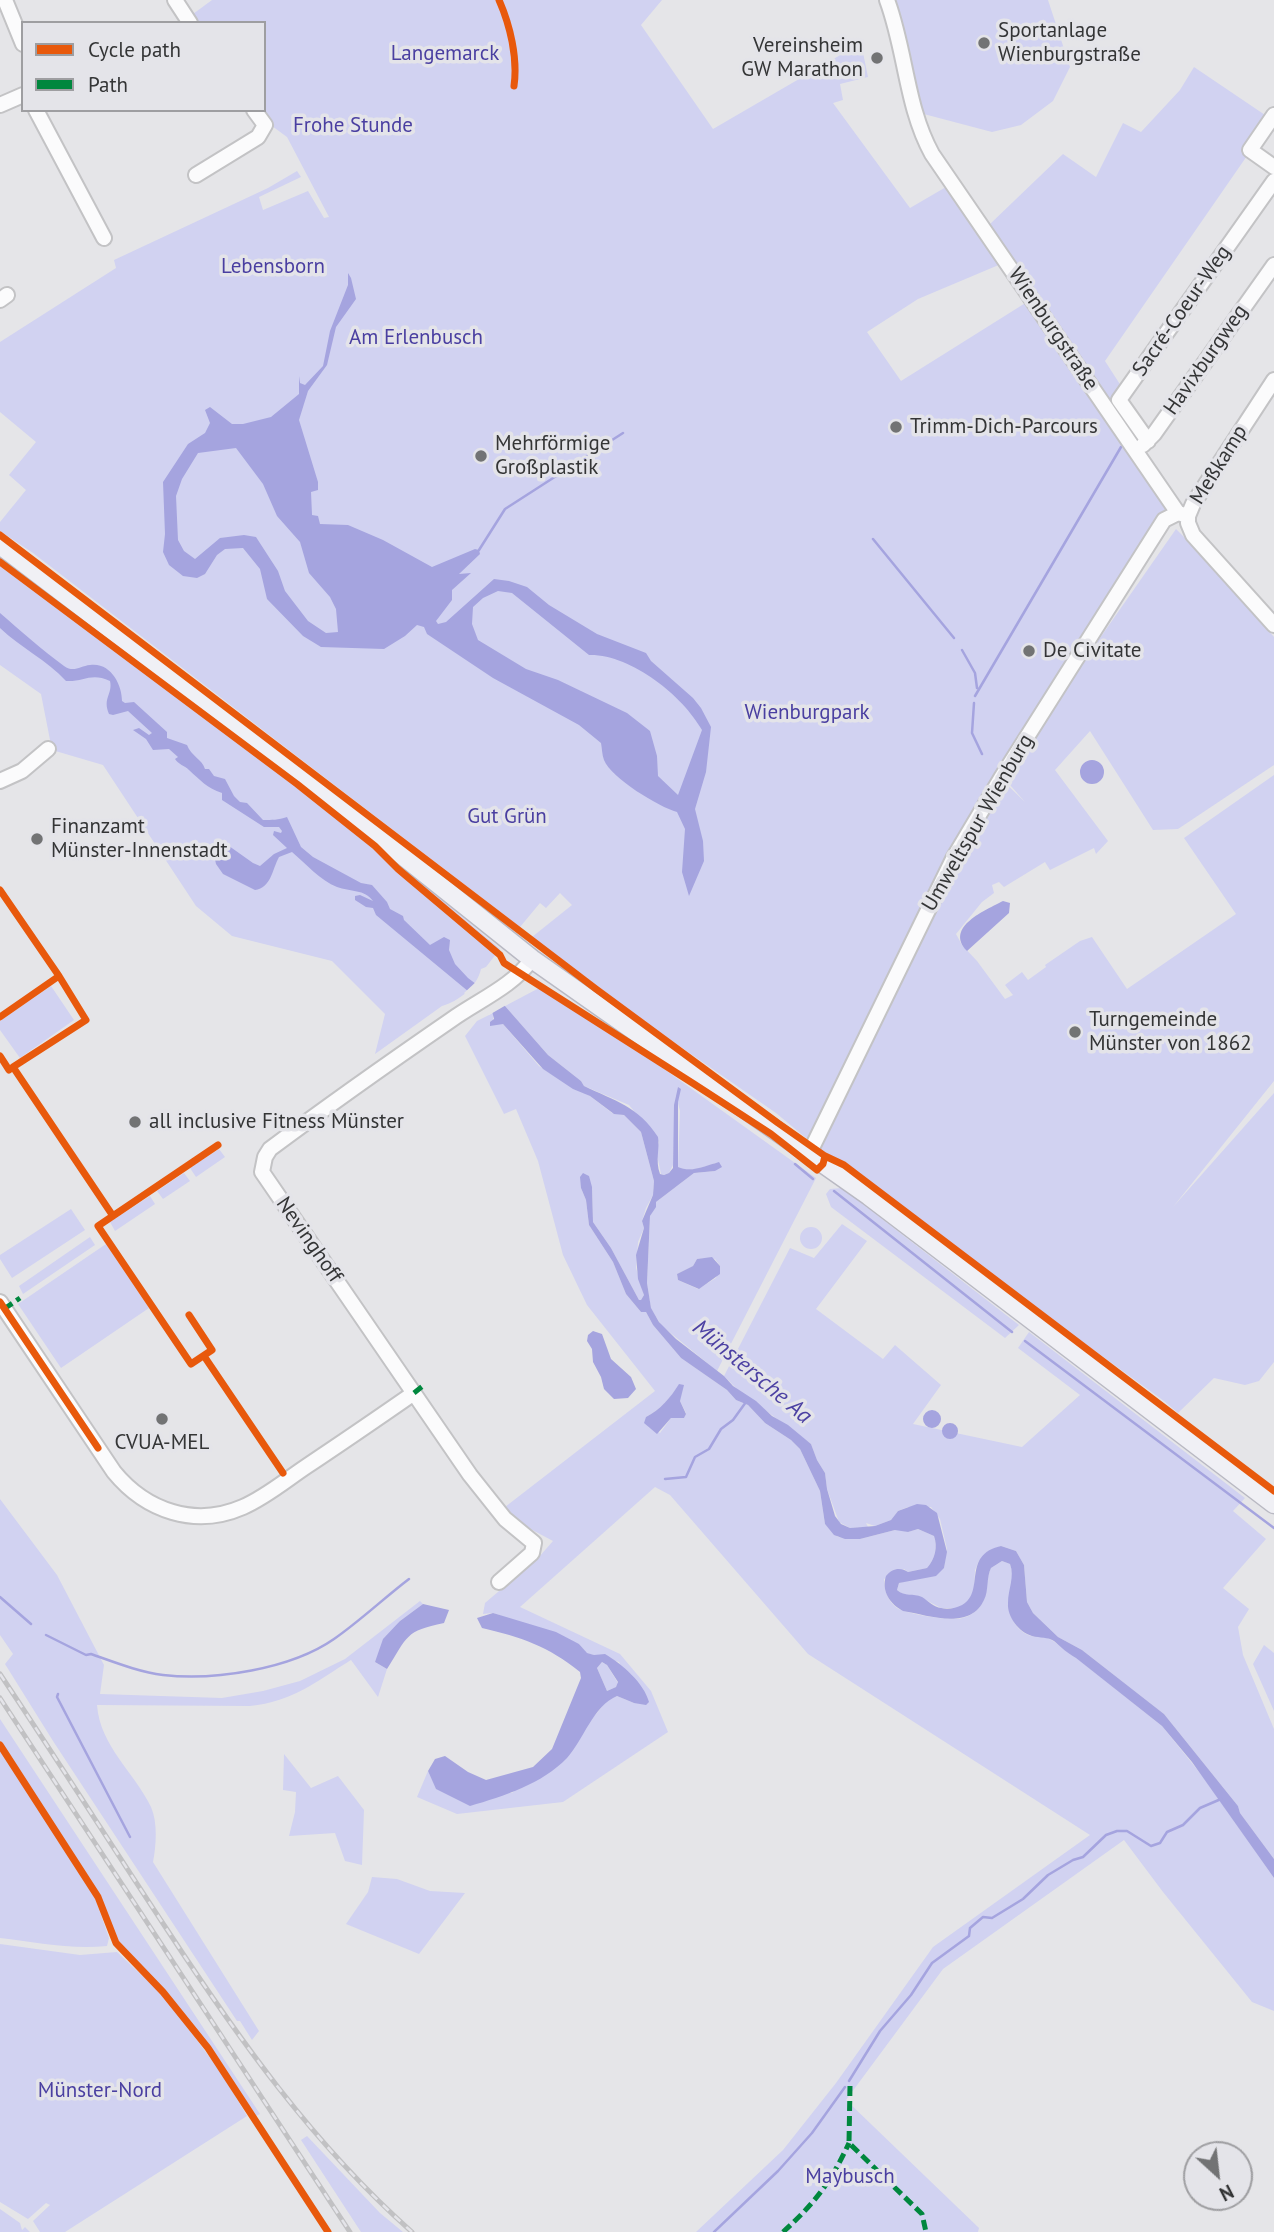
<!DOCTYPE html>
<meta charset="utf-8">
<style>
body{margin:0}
#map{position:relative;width:1274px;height:2232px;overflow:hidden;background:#e5e5e8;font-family:"PT Sans",sans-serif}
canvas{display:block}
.legend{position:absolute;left:21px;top:21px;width:245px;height:91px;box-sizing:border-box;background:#e4e4e9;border:2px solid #9e9ea1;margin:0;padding:9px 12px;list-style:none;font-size:21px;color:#343536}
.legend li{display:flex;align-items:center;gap:14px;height:35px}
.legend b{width:35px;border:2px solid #9e9ea1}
.north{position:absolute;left:1183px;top:2141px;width:70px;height:70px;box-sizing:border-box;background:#e4e4e9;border:2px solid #9e9ea1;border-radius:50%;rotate:153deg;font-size:19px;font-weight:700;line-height:28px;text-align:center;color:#343536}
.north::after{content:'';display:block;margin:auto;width:24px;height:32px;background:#727374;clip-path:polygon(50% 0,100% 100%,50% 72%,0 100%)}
</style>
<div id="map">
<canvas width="1274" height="2232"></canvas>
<ul class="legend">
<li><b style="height:9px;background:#e8590c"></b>Cycle path</li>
<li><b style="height:9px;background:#00873e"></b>Path</li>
</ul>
<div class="north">N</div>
</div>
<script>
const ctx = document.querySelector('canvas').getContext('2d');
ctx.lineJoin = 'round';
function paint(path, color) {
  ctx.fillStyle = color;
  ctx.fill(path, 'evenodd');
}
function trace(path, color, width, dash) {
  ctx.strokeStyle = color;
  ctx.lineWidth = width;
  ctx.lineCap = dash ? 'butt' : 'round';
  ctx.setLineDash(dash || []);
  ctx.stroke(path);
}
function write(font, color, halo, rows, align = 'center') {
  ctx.font = font + ' "PT Sans",sans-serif';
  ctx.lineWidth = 7;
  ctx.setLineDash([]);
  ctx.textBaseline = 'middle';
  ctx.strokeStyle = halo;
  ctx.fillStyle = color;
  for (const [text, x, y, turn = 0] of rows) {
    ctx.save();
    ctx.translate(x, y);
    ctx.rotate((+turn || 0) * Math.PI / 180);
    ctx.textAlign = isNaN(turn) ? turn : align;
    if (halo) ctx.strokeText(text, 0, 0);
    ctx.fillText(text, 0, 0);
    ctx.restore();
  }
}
const green = new Path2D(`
 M212,0H662L641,25L713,129L861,43L868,77L840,84L843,100L833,103L910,208L946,187L1001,264L918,299L867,332L901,381L1027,302L1169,508L999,777L1025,802L1003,777L1176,529L1204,557L1274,637V765L1178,829L1153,830L1090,731L1055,770L1108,841L1096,854L1094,848L1050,870L1045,862L1004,887L999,882L992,885L994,893L982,902L956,934L962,945L977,961L1005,999L1013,995L1005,985L1022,972L1028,980L1046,967L1045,965L1080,941L1092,937L1127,989L1236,914L1184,838L1274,775V1081L1173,1207L1274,1093V1362L1259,1381L1245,1385L1214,1378L1178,1413L1164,1401L836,1163L776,1113L652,1027L532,937L572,905L560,893L546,908L540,903L520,927C357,803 196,678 33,553L0,531V522L26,490L9,475L36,442L0,412V342L116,268L114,260L268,188L297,171L301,177L259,197L263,210L308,191L324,218L329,217L287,137L272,126L262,110H264V23H199L193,14Z
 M895,0H1048L1070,67L1053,101L1021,125L992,132L920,113Z
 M1194,67L1268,117L1249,153L1105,361L1123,389L1111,405L989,225L1063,154L1096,177L1123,123L1141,132L1180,90Z
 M0,552L286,769L500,949L486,967L481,969C477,987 459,1001 442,1006L375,1054L385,1014L332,961L232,936L196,906L103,765L52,750L41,694L0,665Z
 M51,986L74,1020L20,1058L0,1030V1021Z
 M541,987L643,1054L816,1178L717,1371L662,1326L651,1309L647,1283L650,1216L656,1202L694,1173L715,1171L716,1163C704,1167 690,1173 678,1167L680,1111L676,1095L673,1165L669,1173L664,1175L661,1174L656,1150L659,1142L629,1105L584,1086L581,1081L548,1055L505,1006ZM708,1258L715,1259L720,1266L716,1278L698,1289L678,1280L677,1274L693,1266L697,1259Z
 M493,1013V1021L503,1024L539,1066L548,1072L590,1096L612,1113L624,1115L641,1132L654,1181L653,1195L646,1208L642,1221L644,1228L638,1242L636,1268L644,1295L641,1300H639L611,1248L593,1222L592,1187L581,1188L586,1200L589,1225L613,1262L626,1294L641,1312H646L653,1325L681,1358L727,1390L736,1400L748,1405L765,1423L791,1440L800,1449L820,1491L825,1524L838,1537L860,1539L899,1529L908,1532L918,1529L934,1536C938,1547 935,1559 927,1568L908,1572L904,1569L884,1579C884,1591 888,1601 897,1608C906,1614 947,1620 958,1619C965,1618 972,1615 978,1609C989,1598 984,1581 991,1568L1002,1561L1010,1564C1015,1576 1011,1590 1010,1602C1008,1616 1016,1631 1031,1636C1036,1637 1042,1636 1047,1638C1054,1640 1066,1652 1074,1656L1162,1726L1204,1778L1274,1878V2011L1252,2002L1163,1892L1124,1840L943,1969L846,2100L979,2228L978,2232H696L783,2150L836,2083L933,1947L1090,1835L808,1654L670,1495L655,1487L520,1607L620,1654L651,1691L668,1732L563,1802L457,1814L417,1797L428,1771L437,1789L512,1793L597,1713L606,1701L617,1696L634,1703L619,1662L586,1653L579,1644L493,1613L483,1614L485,1603L539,1557L553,1541L523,1525L505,1507L655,1391L587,1305L563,1255L538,1161L516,1109L504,1114L465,1036L477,1021ZM679,1385L680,1401L686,1413L684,1418H671L660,1433L649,1427L646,1417C660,1410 671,1397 679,1385Z
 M219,1149L225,1157L196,1177L190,1168Z
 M184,1173L190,1181L163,1199L157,1191Z
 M842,1188L1019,1325L1005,1338L831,1207L826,1194L830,1189Z
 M150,1196L155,1204L115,1231L110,1222Z
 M71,1209L85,1230L12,1278L0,1259V1255Z
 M842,1224L867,1241L816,1309L883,1359L895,1345L941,1385L913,1424L1022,1447L1080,1395L1018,1348L1029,1332L1245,1498L1233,1511L1266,1539L1223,1588L1249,1609L1238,1627L1243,1655L1274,1729V1859L1240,1813L1238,1806L1164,1714L1082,1650L1058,1637L1033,1613L1027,1602L1024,1565L1016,1551L1001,1546L987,1552L979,1561L975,1570L974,1590L971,1599L958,1608H941L920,1597L902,1594L897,1590L899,1583L944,1568L947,1549L940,1519L931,1507H908L898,1511L891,1520L875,1526L866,1523L868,1527L850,1528L839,1522L827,1489L825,1473L817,1460L811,1444L738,1390L724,1376L790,1248L814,1258Z
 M800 1238a11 11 0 1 1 22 0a11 11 0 1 1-22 0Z
 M90,1237L95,1245L23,1294L19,1286Z
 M106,1244L149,1308L61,1368L18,1304Z
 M0,1499L57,1575L104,1665L100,1694L222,1698L263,1691L300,1681L345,1659L420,1601L423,1604L400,1621L375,1662L387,1669L378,1697L351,1660C317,1681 292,1702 250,1706L97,1705C100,1746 134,1772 151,1807C158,1823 156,1846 153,1862L259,2031L252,2040L240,2021H237L53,1741L5,1664L13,1654L0,1635Z
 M1264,1645L1274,1653V1711L1253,1664Z
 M602,1662L607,1665L618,1683L616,1687L607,1691L597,1668Z
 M0,1719L260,2114L256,2116L210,2046L165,1990L119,1943L100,1896L89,1877L0,1741Z
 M0,1749L95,1898L109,1938L107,1946C71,1950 35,1942 0,1938Z
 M284,1754L311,1788L338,1776L364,1810L362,1865L345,1861L335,1833L289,1836L295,1812L296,1792L283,1790Z
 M372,1877L397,1879L430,1891L465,1893L419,1954L346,1924L368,1892Z
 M0,1944L80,1955L117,1952L165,1997L222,2074L247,2116L65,2232H40L33,2221L50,2205L46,2203L28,2219L0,2202Z
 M307,2136L380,2213L403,2232H361L301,2140Z
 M0,2209L20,2223L22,2230L25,2227L30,2232H0Z`);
const water = new Path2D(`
 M348,273L351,278L356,299L336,327L327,365L308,391L299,420L318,482V490L311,492L312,515L318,516L320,524L348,525L383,540L432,567L475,549L479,550L480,554L459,574L471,573L452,590V600L436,621L438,624L446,622L494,579L509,581L527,587L549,605L597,634L646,653L651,661L693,698L701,708L711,727L706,772L695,809L703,841L704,861L689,896L682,872L685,829L677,812C659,807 611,778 604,760C602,755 602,748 601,743L579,725L493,678L427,634L424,627L417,625L405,636L384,649L321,647L303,636L267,599L260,569L243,548L225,549L217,555L205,574L197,578L183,576L169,565L163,552L165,534L163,482L188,444L205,433L210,423L205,410L210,407L232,424H243L271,417L299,394V376L300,383L305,385L323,366L330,331L348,285ZM236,448L263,484L277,516L300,542L309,573L330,597L336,609L338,632L326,633L308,621L285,591L278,571L256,537L244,535L220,538L195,559L184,551L178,540L176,496L182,479L198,453ZM498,591L512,593L589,655C631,654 683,696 702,730L678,795L658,776L657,756L650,731L627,713L558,680L526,669L478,640L472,624L473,607L483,598Z
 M0,613C21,631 42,650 64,666C74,673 80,666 90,665C111,662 122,685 122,701L125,703L134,702L167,732V738L187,745C191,756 202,759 205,769H209L214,776L225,779L234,796L240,802L247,803L263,820C272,820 278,820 287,817L301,847L313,857L361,883L372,885L387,902L390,909L403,916L404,920L430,945L444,937L450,940L449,950L455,964L468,978L505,1006L548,1055L581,1081L584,1086C615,1101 638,1106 658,1137C660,1149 655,1160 660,1174L664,1175L669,1173L673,1168L674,1105L678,1087L681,1089L678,1102V1167C691,1173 705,1166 719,1162L722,1167L715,1171L694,1173L656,1202V1207L650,1216L647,1283L651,1308L659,1322L676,1339L724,1376L733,1386L756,1401L772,1416L788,1425L811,1444L817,1460L825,1473L827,1489L835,1516L841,1524L850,1528L875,1526L891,1520L898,1511L917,1504L926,1505L937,1513L947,1552L944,1568L936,1576L899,1583L897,1590C905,1597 913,1593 922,1597C928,1601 934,1607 941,1608C948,1610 956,1608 962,1605C986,1592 961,1555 1001,1546L1016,1551L1024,1565L1027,1602L1033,1613L1058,1637L1082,1650L1164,1714L1238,1806L1240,1813L1274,1859V1878L1192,1762L1162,1726L1076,1658C1067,1653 1061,1647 1054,1641C1048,1637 1040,1638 1032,1636C1019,1632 1007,1617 1008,1603C1008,1589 1015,1577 1010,1564L1002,1561L991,1568C986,1578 989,1590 984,1600C970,1631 928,1615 903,1611C890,1604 881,1591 886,1576C892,1568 901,1567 908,1572L927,1568C935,1559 938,1547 934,1536L918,1529L908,1532L895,1530L860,1539H845L834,1535L825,1524L820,1491L800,1449L791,1440L765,1423L748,1405L736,1400L727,1390L681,1358L653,1325L646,1312H641L626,1294L613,1262L589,1225L586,1200L581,1188L580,1177L583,1173L589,1176L592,1187L593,1222L611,1248L639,1300H641L644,1295L638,1279L636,1255L644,1228L642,1221L653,1195L654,1181L641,1132L624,1115L614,1114L590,1096L573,1089L543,1069L503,1024L490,1026V1022L494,1019L492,1011L376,915L373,908L366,907L355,900V896L360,895L373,901C365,889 350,892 337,887C321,881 305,863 292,852L279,857C272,870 271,888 255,890L223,874L216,864L213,850L217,844L229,846L253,863L260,866L274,854L287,848L273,835L274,831L281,833L282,831L279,827H264L222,800V793C207,788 200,780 189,770C184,765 179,765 175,759L178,757L169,749L153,750L146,739L133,730L139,728L149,735L152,733L128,711L113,715L109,714C102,698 113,694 110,681C91,672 84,682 66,681C47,660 21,648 0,628Z
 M1080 772a12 12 0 1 1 24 0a12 12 0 1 1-24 0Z
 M1003,901L1010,903L1009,913L967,951C944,927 986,910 1003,901Z
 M712,1257L720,1266V1274L699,1289L678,1280L677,1274L693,1266L697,1259Z
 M593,1331L602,1334L611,1359L631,1377L636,1389L628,1398L614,1399L604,1389L601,1377L593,1362L592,1349L587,1341L588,1335Z
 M679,1384L684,1385L680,1401L686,1414L684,1418H671L657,1434L644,1423L646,1417C660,1410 671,1397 679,1384Z
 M923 1419a9 9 0 1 1 18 0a9 9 0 1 1-18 0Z
 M942 1431a8 8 0 1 1 16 0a8 8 0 1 1-16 0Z
 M423,1604L449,1610L444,1623C405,1631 408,1636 387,1669L375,1662L383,1639L400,1621Z
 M493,1613L556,1632L579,1644L587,1653L594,1655L605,1654C622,1664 644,1683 649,1702L646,1705L634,1703L617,1696C593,1706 584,1739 567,1758C542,1784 504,1796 470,1806L436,1789L428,1771L435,1759L445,1756L468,1772L486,1780L533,1767L552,1749L581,1678L580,1672C548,1646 521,1637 482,1628L477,1618ZM602,1662L607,1665L618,1682L616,1687L607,1691L597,1668Z`);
const pier = new Path2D(`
 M478,980L480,981L508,1004L489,1015L464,993Z`);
const stream = new Path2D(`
 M873,539L954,638
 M479,550L505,509L623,433
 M962,650L975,673L977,688
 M975,696L1121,447
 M974,703L972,733L982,754
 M795,1164L813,1179
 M834,1191L1012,1332
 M1025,1341L1274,1528
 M665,1479L686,1477L695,1457L709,1449L721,1429L733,1420L746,1402
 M0,1597L31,1624
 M46,1635L86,1655L91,1654C114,1662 139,1672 163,1675C214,1681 291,1669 334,1639C360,1621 384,1598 409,1579
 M58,1694L57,1697L130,1837
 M849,2081L880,2031L911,1995L932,1963L969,1936L970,1928L983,1917L992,1918L1023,1899L1048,1875L1073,1860L1083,1857L1106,1835L1117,1831H1127L1151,1846L1160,1843L1167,1832L1183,1825L1200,1808L1221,1799
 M714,2232L778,2171L812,2133L845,2087`);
const minor = new Path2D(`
 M5,0L23,44
 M175,0L190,23
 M887,0C906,51 906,107 932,154L1178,513L1188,516
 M0,105L23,95
 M36,110L104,238
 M1274,115L1250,150L1274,167
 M196,175L258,137L265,125L254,110
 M0,300L7,295
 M1148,441L1119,400L1274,181
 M1143,445L1154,434L1274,265
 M1188,516L1193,504L1274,380
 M1188,516V523L1193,535L1274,625
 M0,781L22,771L48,749
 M809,1154L954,857L1001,778L1164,520L1178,513
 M0,1302L114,1472C146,1511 195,1528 243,1507C266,1497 286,1480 307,1466C343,1442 378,1418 414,1393
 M499,1582L532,1553L534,1543L505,1519L470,1475L262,1172L265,1157L270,1149C329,1105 390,1062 451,1020C479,1000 512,987 532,959`);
const major = new Path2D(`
 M0,545L313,784L532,959L869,1196L1274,1504`);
const rail = new Path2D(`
 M0,1674C56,1758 110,1843 166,1928C238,2038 313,2144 412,2232
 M0,1698L350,2232`);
const quiet = new Path2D(`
 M4,1309L20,1298
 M414,1393L424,1385
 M850,2086L849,2143L922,2214L926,2232
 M783,2232C815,2203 831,2182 849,2143`);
const cycleway = new Path2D(`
 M499,0C510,25 518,58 514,86
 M0,535L596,989L778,1123L825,1156L844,1165L1274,1491
 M0,562L297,784L375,846L398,869L500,955L504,963L694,1084L771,1134L817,1170L823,1164L825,1156
 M0,890L59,976L0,1017
 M0,1056L9,1070L13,1067L113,1216
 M13,1067L86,1020L59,976
 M0,1302L98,1448
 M189,1315L212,1350L191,1364L98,1226L218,1145
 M204,1356L283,1473
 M0,1745L98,1897L116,1943L163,1992L208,2048L328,2232`);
const markers = [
 [984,43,7,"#727374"],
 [877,58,7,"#727374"],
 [896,427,7,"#727374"],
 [481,456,7,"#727374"],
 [1029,651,7,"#727374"],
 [37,839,7,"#727374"],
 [1075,1032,7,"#727374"],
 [135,1122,7,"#727374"],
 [162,1419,7,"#727374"]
];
const poiNames = [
 ["Sportanlage",998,31],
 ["Wienburgstraße",998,55],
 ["Vereinsheim",863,46,"right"],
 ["GW Marathon",863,70,"right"],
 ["Trimm-Dich-Parcours",910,427],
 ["Mehrförmige",495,444],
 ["Großplastik",495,468],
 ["De Civitate",1043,651],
 ["Finanzamt",51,827],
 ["Münster-Innenstadt",51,851],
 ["Turngemeinde",1089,1020],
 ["Münster von 1862",1089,1044],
 ["all inclusive Fitness Münster",149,1122],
 ["CVUA-MEL",162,1443,"center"]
];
const parkNames = [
 ["Langemarck",445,54],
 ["Frohe Stunde",353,126],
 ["Lebensborn",273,267],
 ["Am Erlenbusch",416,338],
 ["Wienburgpark",807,713],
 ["Gut Grün",507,817],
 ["Münster-Nord",100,2091],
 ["Maybusch",850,2177]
];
const streetNames = [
 ["Sacré-Coeur-Weg",1182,311,-55],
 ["Wienburgstraße",1053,329,56],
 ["Havixburgweg",1206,360,-55],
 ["Meßkamp",1219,465,-58],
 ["Umweltspur Wienburg",978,823,-60],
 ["Nevinghoff",309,1240,55]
];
const waterNames = [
 ["Münstersche Aa",752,1372,40]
];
paint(green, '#d1d2f1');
paint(water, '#a5a4df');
paint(pier, '#e5e5e8');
trace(stream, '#a5a4df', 2.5);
trace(minor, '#c3c3c5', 18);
trace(major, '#b9b9c3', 21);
trace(minor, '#fbfbfc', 14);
trace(major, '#f0f0f5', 18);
trace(rail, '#c1c1c3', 5);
trace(rail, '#e4e4e9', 2.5, [8]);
trace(quiet, '#00873e', 5, [10, 5]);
trace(cycleway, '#e8590c', 7);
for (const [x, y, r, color] of markers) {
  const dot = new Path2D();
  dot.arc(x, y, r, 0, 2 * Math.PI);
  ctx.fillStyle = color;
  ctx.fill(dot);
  trace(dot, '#e4e4e9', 2.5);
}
write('21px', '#343536', '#e4e4e9', poiNames, 'left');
write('21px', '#4a3fa1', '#e4e4e9', parkNames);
write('21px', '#343536', '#e4e4e9', streetNames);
write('italic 23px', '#4c41a3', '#e4e4e9', waterNames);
</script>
